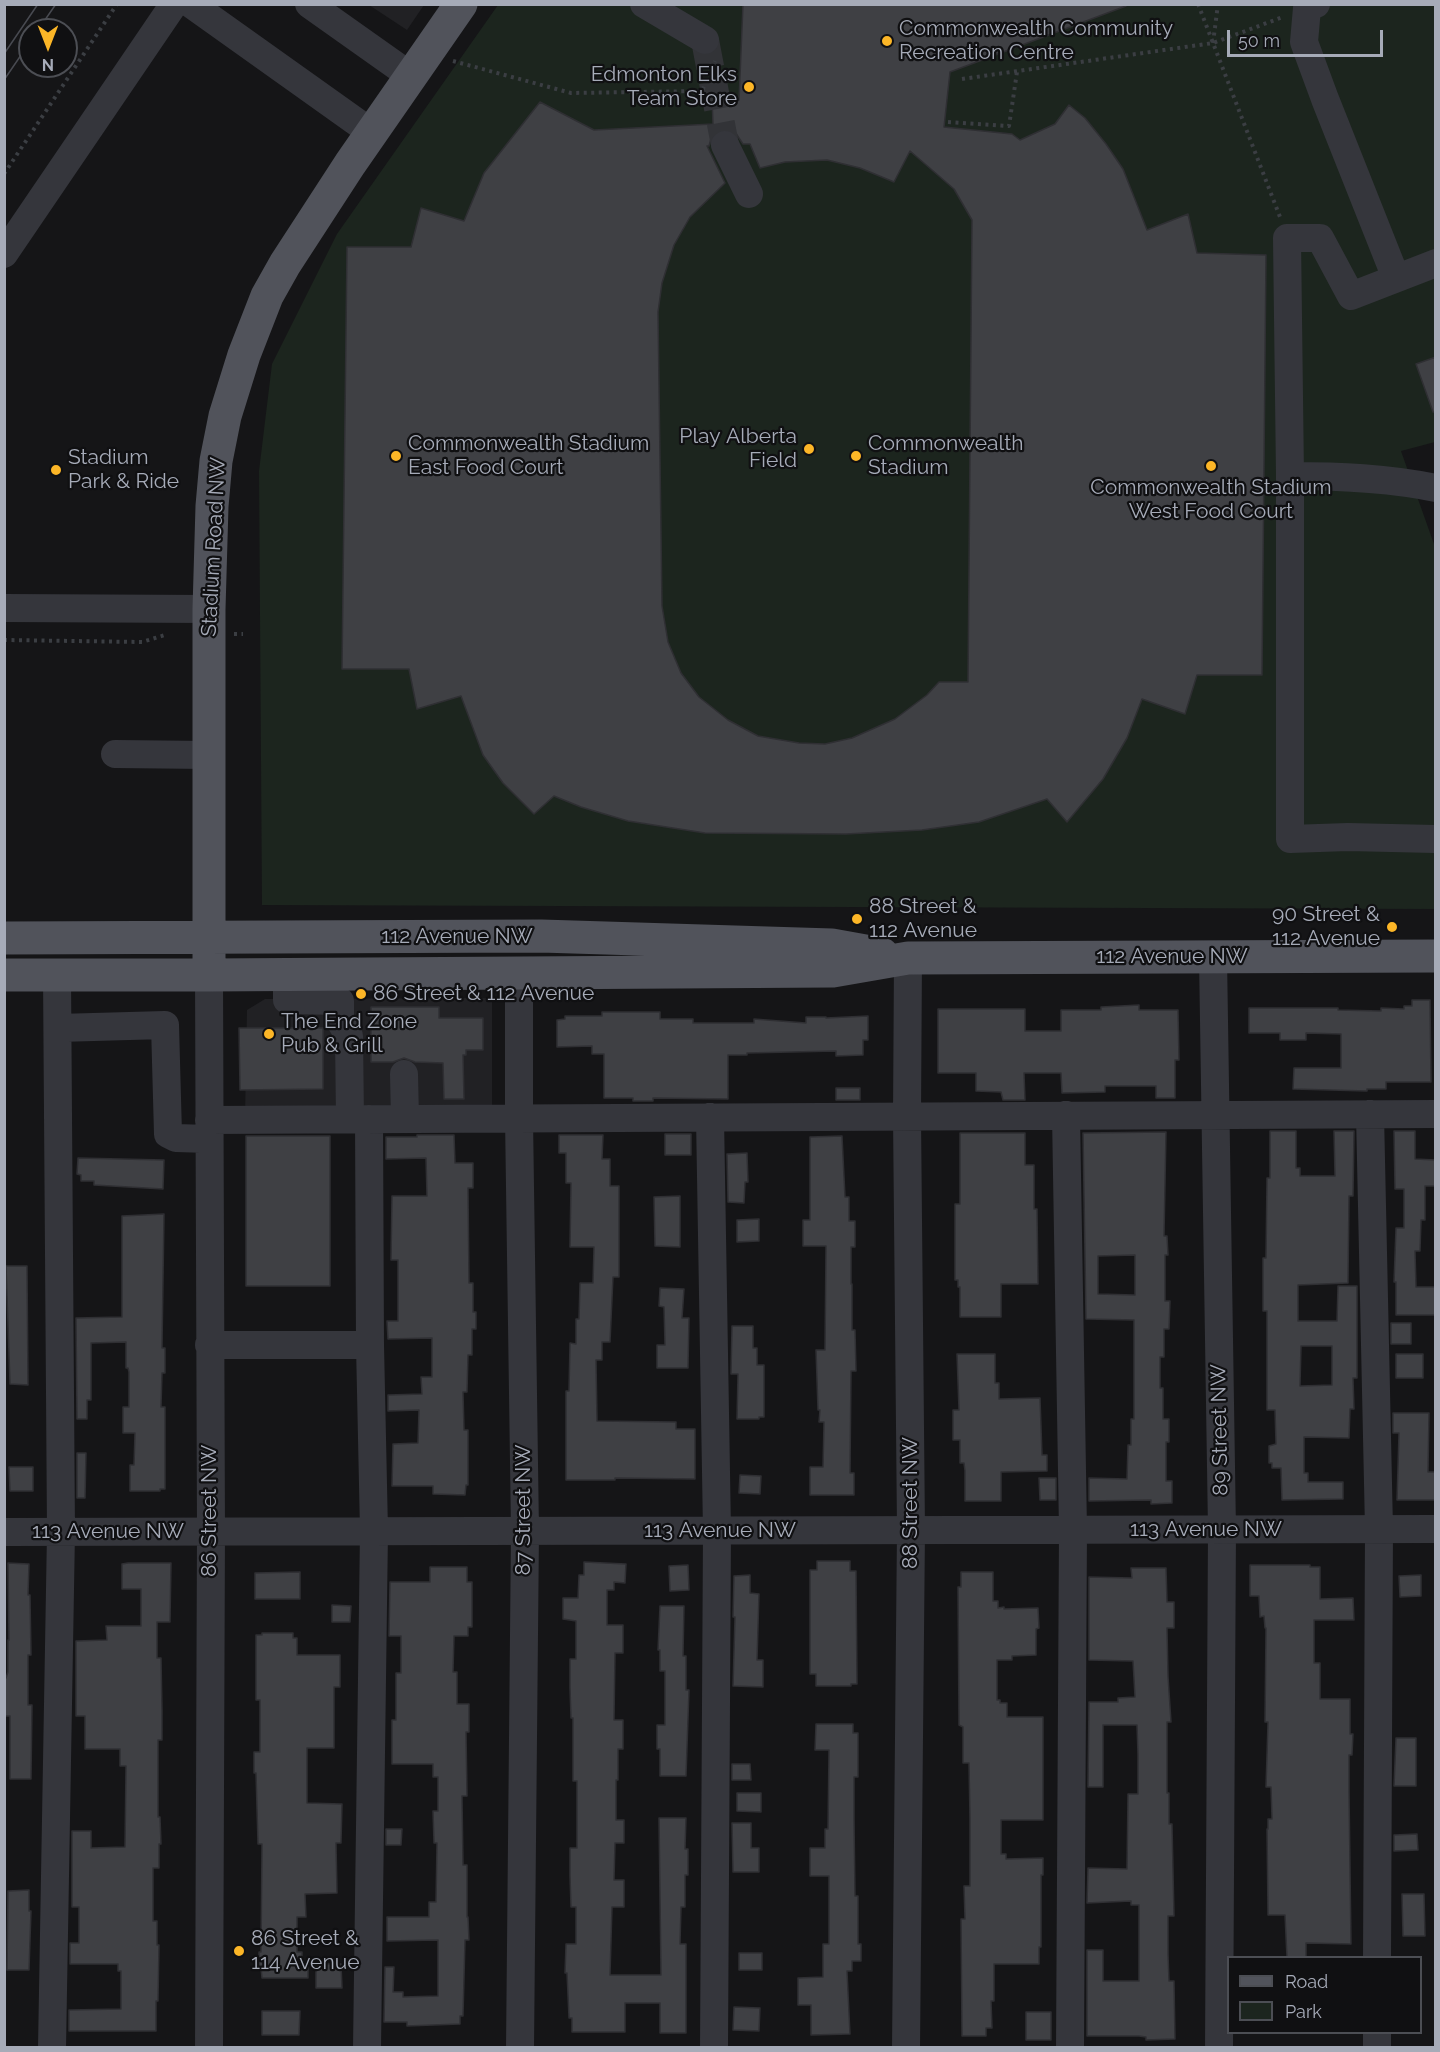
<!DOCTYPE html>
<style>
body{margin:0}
#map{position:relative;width:1440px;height:2052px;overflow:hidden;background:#151517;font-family:Raleway,sans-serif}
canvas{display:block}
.frame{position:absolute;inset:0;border:6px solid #a6abb8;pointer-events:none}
.legend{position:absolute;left:1227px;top:1956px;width:195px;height:78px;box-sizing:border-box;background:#101012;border:2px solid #4c4e54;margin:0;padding:8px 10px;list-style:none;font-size:18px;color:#a6abb8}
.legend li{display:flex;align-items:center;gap:12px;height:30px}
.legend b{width:30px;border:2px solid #4c4e54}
.north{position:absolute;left:18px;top:18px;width:60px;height:60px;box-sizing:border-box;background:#101012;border:2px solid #4c4e54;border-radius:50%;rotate:180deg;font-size:16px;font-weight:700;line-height:24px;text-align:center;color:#a6abb8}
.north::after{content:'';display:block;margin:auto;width:21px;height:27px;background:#fcb627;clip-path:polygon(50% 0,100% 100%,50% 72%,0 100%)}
.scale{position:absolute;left:1227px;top:30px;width:156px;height:27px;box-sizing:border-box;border:3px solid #a6abb8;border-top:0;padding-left:8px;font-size:18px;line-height:21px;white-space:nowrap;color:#a6abb8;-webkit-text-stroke:4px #101012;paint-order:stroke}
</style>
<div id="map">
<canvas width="1440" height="2052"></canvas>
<div class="frame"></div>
<ul class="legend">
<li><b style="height:8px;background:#51535b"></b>Road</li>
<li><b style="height:16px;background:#1c251e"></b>Park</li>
</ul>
<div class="north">N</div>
<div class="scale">50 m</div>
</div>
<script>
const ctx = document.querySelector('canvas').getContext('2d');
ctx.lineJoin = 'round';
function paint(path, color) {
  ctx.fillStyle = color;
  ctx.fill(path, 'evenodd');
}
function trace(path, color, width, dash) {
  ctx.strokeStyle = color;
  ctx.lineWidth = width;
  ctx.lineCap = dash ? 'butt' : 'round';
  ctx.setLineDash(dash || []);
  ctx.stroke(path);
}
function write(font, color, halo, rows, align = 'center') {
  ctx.font = font + ' Raleway,sans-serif';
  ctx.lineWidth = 4.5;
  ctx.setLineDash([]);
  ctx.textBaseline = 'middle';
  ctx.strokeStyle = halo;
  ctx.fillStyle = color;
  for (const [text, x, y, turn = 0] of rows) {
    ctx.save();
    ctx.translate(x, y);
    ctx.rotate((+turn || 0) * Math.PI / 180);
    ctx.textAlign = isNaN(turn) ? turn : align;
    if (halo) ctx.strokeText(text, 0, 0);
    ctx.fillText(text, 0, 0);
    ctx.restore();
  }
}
const built = new Path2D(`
 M369,5H424L407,30Z
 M492,998V1115L245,1117L247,1010L265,999Z`);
const green = new Path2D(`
 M498,5H1435V442L1401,451L1435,547V909L262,905L259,471L272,364L337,234Z`);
const building = new Path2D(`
 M743,4H1125L1126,6L950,72L944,127L1012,134L1020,140L1055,124L1069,105L1085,118L1106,144L1123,169L1147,230L1188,214L1197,253L1266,255L1262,675H1197L1185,714L1142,699L1127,738L1103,779L1067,822L1047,799L979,822L922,830L846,834L705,833L628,821L581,807L554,796L534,814L503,783L483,755L461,696L417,709L409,669H342L347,247H411L421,208L464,221L484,173L540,102L594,130L713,124L712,100H739ZM726,129L735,132L743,144H750L760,168L785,162L827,160L860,168L894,182L910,151L954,189L972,220L968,682H939L927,695L895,719L852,738L825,744L799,743L758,736L728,720L699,697L681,673L668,642L662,606L658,312L662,283L674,245L690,217L725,183L707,146H709L712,135L717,130Z
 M1436,357V412H1433L1416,364Z
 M1412,1000H1430L1431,1082H1386V1089H1367V1091L1293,1089L1294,1068H1341V1034L1306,1033V1040H1280V1033H1249V1008H1338V1010L1381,1011V1008L1404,1009V1006H1412Z
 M1139,1005V1010H1178L1179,1060H1175V1098H1156V1086H1105V1092L1062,1093L1061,1073H1024L1025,1100H1003L1001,1092L976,1091V1073H938V1009H1025V1031H1061V1010H1101V1007Z
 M371,1007H439V1018H483V1050H466V1055H463L464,1099H444L443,1063L415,1062L404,1058L393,1062H371Z
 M602,1012H660V1019H693V1023H754V1019L806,1023V1017H826V1018L868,1016V1040H863V1055L836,1056V1051L747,1053V1055H728V1099L653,1098V1101H633V1098H604V1054H592V1046L557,1047V1020L565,1019V1016H602Z
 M239,1028H323V1089L240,1090Z
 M836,1088H860V1100H836Z
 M1270,1131H1296V1168H1300V1176H1335L1334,1131H1354L1353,1196H1349L1348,1283L1298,1285V1321H1337L1338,1286H1357V1378H1353L1354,1409H1350L1349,1438L1304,1437V1473H1308V1482H1343V1499L1282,1500L1281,1468H1272V1463H1269V1446L1276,1444L1275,1410H1267V1311H1263V1258H1266L1267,1178H1270ZM1301,1346H1332V1385L1300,1386Z
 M1394,1131H1415V1159L1436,1160V1186H1425V1220H1421L1420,1251H1415L1416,1287H1436V1315H1396V1282H1394L1396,1228H1404V1189H1395Z
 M1166,1132L1164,1236H1167L1168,1255H1165V1301H1170L1169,1329H1164V1357H1160V1388H1163V1419H1169V1442H1166V1481H1172V1503L1151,1504V1500L1089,1501V1478L1127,1479L1128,1445H1131V1419H1134V1320L1086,1319L1083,1133ZM1135,1255V1295L1098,1294V1256Z
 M960,1133H1025V1165H1034V1209H1037L1038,1284H1001V1317H960V1287H958V1280H955V1204H960Z
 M665,1134H691V1155H665Z
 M417,1135H454L455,1163H473V1188H468L469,1283H473V1312H476V1329H472V1355H468L467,1392H463L464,1430H468V1485H466L465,1495L433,1494V1486H392L393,1444L418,1443L419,1410L388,1411V1395L422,1394L421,1377H432V1338L388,1339L387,1321H398V1260H391L392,1196H427L426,1158L386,1159V1137H417Z
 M559,1135H603L602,1159H610V1186H619V1277H613L610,1342H602V1360H596L597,1421L676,1422V1429H695V1479L615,1478V1480H566V1391H569L570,1343L576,1344V1319H579L580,1283H593L594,1247H570L571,1183H566V1153H559Z
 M246,1136H330V1286H246Z
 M842,1136L845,1197H849V1221H855V1247H851V1284H852V1330H855L856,1371H851L850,1473H854V1495H810V1467H823L824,1422H819L820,1410H818L816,1350H825L826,1246H803V1220H810V1137Z
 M747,1153L748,1182H745L744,1203L728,1202L727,1154Z
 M78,1158L164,1160L163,1189L94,1185V1181H81V1175L77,1174Z
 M680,1196V1247L655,1246L654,1197Z
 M164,1214L162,1348H165V1373H162L161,1407H165V1489H160V1491H130V1465H134L135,1433H123V1407H129V1372L128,1368H126V1342L91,1343V1400H87V1419H77L76,1318L122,1317V1216Z
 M759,1219V1241L737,1242V1220Z
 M6,1266H27L28,1385L10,1384Z
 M660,1288L684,1289L682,1318H689L688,1368H657V1345H665L664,1307L659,1306Z
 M1391,1323H1411V1344H1391Z
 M732,1326H753V1348H757V1365H764V1417H759V1419H737L738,1374H731Z
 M957,1354H995V1383H999V1399L1040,1398L1042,1455H1047V1471L1001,1472V1501H965V1471L964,1463H960V1440H953V1410H959Z
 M1396,1354H1423V1378H1396Z
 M1393,1413H1429L1428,1472H1436V1500H1397L1399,1433H1393Z
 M77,1453H86L85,1498H77Z
 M9,1467H33V1491H10Z
 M740,1475L761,1476L760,1494L739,1493Z
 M1039,1478H1056V1500H1040Z
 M817,1561H850V1571H856L857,1684H851V1686H816V1674H810V1570H817Z
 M584,1562L626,1564L625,1583L614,1582V1590H607V1625H623V1653H615L614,1720H623V1749H618V1780H616V1820H624V1843H615L614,1880H624V1907H612L610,1975H661L659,1818H686L685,1849H688V1875H685V1907H681L680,1944H686V2033H660V2003H625V2032H572V2018H569L567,1973H565L566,1944H576V1907H571L570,1876V1848H577V1781H573V1718H571L570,1688V1659H576V1621L563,1619V1598H578L579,1575H584Z
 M8,1563L29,1564L28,1595H30L31,1655H28V1705H32L31,1779H10V1716H4V1678H6L8,1672V1640H9Z
 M128,1563H171L170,1622H157V1658H161L162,1710V1740H158V1817H160L161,1844H159V1868H153V1921H157V1945H159L158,2001H156V2031H69V2010L121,2009V1971H118V1964H70V1943H79V1907H72V1831H91V1848L125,1847L126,1766H120V1749H85V1716H76V1641L107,1640L106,1626H141V1589H122V1564Z
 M688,1565L689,1590L670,1591L669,1566Z
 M1250,1565H1310V1567H1320V1599L1353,1598L1354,1620H1314V1663H1320V1699H1350V1734H1353L1352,1755H1349V1790L1351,1944L1306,1943V1958H1287L1285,1915H1268L1267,1829H1268V1819H1272L1271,1787H1266L1268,1722H1265L1266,1628H1265L1264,1616L1260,1617L1259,1596H1250Z
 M430,1567H467V1582H472V1627H468V1636H454L453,1672H457V1704H469V1732H466L467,1796H462L463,1865H467V1917H468L469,1940H465L463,2016H460V2024L407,2026V2022H384L385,1967H394L393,1992H403V1997L438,1996V1940L387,1941V1917H429V1902H436L437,1843H434L433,1811H438V1777H433V1764H392V1720H396V1673H401V1636H389L390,1582H430Z
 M1131,1568H1166L1167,1602H1174V1628H1167L1168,1676L1171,1722H1167V1793H1169V1824H1172L1174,1916H1168V1954L1169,1981H1174L1175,2039L1146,2040V2037L1139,2036H1087V1950H1103V1981H1139V1905H1131V1901L1087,1903L1088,1868L1127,1869L1128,1794H1138V1755L1137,1725H1103V1787H1088L1089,1702H1118V1698L1135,1697L1133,1661L1089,1660V1577L1132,1578Z
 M300,1572V1599H255V1573Z
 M961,1572H993V1601H998V1608L1004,1607V1609L1038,1608L1039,1628L1036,1629V1655L1012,1656V1660H997V1700H1000V1703H1007V1717H1043V1820H1001V1854H1006V1859L1043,1858V1875H1041V1947H1039V1964H994V2001H991L992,2028H986V2036H962L961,1919H965L964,1886H970V1820L969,1763H963V1727L959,1725L958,1587H961Z
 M750,1575V1593L759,1594L757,1660H763V1687L733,1686L735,1617H733L734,1576Z
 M1421,1575V1596L1400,1597L1399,1576Z
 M332,1605L351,1606L350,1622H332Z
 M660,1606H684L683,1656H686V1690H689L686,1776H660V1749H657V1725H665V1671H660V1650H658Z
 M262,1633H293V1638H297V1655H340V1687H334V1748H307V1803L342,1804L341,1843H336L337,1893L305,1894L306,1917H297V1952H302V1962H308V1978H262L261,1968H259V1952H261L262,1844H258L256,1773H254V1752H260V1700H256V1635H262Z
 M816,1724H853V1733H858V1777H854V1818L855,1896H858V1944H861V1961H852V1971H847L850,2034L811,2035V2005H798V1978L823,1977V1944H829V1876H810V1848H825V1829H828L829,1750H815Z
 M1396,1738H1416V1786H1394Z
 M732,1764H750L751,1780H732Z
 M737,1793H761V1812L737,1811Z
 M732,1823H751V1848H759V1872H733Z
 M386,1829H402L401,1845H386Z
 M1417,1834L1418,1850L1394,1851V1835Z
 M29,1890V1911H31L29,1970H7L8,1891Z
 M1402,1894H1424L1425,1936H1403Z
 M739,1953H762V1970H739Z
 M316,1964H341L342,1988H316Z
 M734,2007L760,2008L759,2031L733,2030Z
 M262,2011H300L299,2035H262Z
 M1026,2012H1051V2040H1026Z`);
const minorTunnel = new Path2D(`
 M705,40L725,145`);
const path = new Path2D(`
 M1198,4L1280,217
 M1213,43L1218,4
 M453,61L571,93L702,91L715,61
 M962,79L1213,43L1283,17
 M948,122L1009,126L1017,72
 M4,174L117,4
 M234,634H243
 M4,640L142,642L165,635`);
const minor = new Path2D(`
 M191,4L372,133
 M309,4L412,77
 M644,4L705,40
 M1316,4L1307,8L1304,42L1325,99L1396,278
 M725,145L749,194
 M4,254L174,4
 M1290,476C1340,476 1387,478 1436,488
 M4,608L209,609
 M115,754L208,755
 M1435,839L1348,837L1290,839V476L1287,238H1320L1351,296L1436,263
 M1213,957L1222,1530L1219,2048
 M519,973V1118L525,1531L520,2048
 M209,975L211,1531L209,2048
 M287,975V1000L340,1001V1021L349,1036L350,1119
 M58,1028L165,1025L168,1134L176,1138L209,1139
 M404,1074L405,1119
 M1370,1114L1379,1529L1377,1958
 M1066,1115L1073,1530L1070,2048
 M710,1117L717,1531L714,2048
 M209,1120L1436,1114
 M209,1345H370
 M4,1532L1436,1529
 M52,2048L61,1532L57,975
 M367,2048L374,1531L370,1345L369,1119
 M906,2048L911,1530L907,1116L908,958
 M1377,2048V2032`);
const major = new Path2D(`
 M4,938L541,936L832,945L882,954
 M4,975H209L833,971L908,958L1436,956
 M209,975V609L212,506L216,461L225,416L244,355L267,296L285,264L350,164L461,4`);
const tram = new Path2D(`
 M38,30L56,4
 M4,54L38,4
 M4,80L30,42`);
const markers = [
 [887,41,6,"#fcb627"],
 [749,87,6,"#fcb627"],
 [809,449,6,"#fcb627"],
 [396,456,6,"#fcb627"],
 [856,456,6,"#fcb627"],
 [1211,466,6,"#fcb627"],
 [56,470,6,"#fcb627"],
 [857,919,6,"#fcb627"],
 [1392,927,6,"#fcb627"],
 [361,994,6,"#fcb627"],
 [269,1034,6,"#fcb627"],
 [239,1951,6,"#fcb627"]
];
const poiNames = [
 ["Commonwealth Community",899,29],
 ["Recreation Centre",899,53],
 ["Edmonton Elks",737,75,"right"],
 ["Team Store",737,99,"right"],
 ["Play Alberta",797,437,"right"],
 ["Field",797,461,"right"],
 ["Commonwealth Stadium",408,444],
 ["East Food Court",408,468],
 ["Commonwealth",868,444],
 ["Stadium",868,468],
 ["Stadium",68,458],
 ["Park & Ride",68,482],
 ["Commonwealth Stadium",1211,488,"center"],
 ["West Food Court",1211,512,"center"],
 ["88 Street &",869,907],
 ["112 Avenue",869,931],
 ["90 Street &",1380,915,"right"],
 ["112 Avenue",1380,939,"right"],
 ["86 Street & 112 Avenue",373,994],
 ["The End Zone",281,1022],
 ["Pub & Grill",281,1046],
 ["86 Street &",251,1939],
 ["114 Avenue",251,1963]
];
const streetNames = [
 ["Stadium Road NW",214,547,-87],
 ["112 Avenue NW",457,937],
 ["112 Avenue NW",1172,957],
 ["89 Street NW",1220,1430,-91],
 ["88 Street NW",911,1503,-90],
 ["87 Street NW",524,1510,-90],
 ["86 Street NW",210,1511,-90],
 ["113 Avenue NW",1206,1530],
 ["113 Avenue NW",720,1531],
 ["113 Avenue NW",108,1532]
];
paint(built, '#212124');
paint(green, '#1c251e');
paint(building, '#3f4044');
trace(building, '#2f2f33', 1.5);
trace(minorTunnel, '#323337', 28, [28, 14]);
trace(path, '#3b3e43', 4, [3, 4.5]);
trace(minor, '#35363c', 28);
trace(major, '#51535b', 33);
trace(tram, '#484a51', 1.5);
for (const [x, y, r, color] of markers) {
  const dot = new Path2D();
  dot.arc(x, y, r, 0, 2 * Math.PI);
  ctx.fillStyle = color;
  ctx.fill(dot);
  trace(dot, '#101012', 2);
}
write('21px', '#a6abb8', '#101012', poiNames, 'left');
write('21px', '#a6abb8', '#101012', streetNames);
</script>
